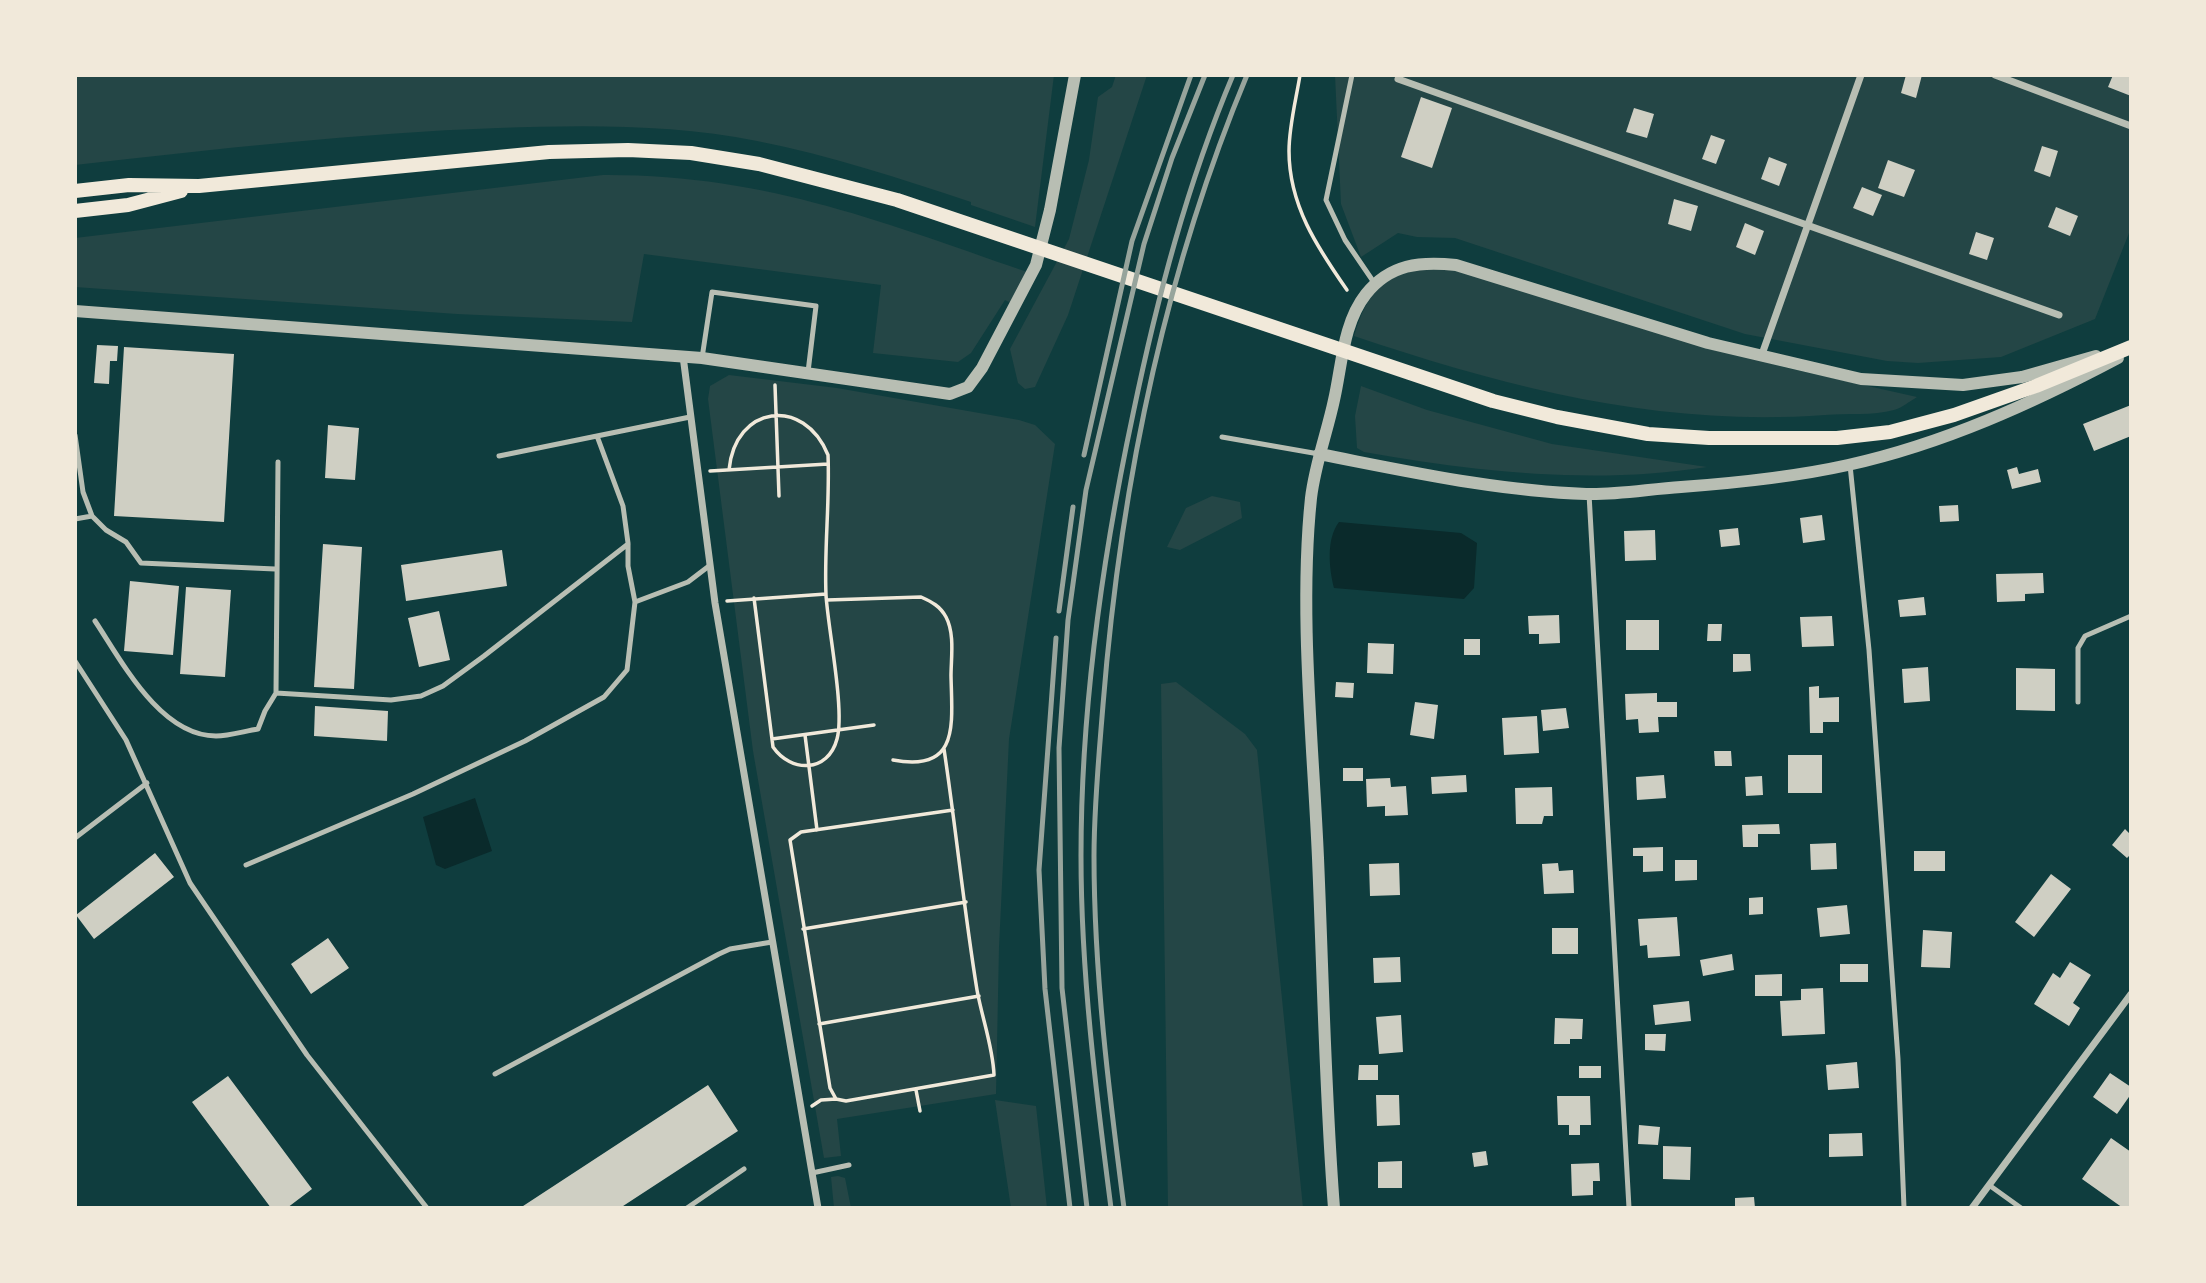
<!DOCTYPE html>
<style>
body{margin:0}
#map{position:relative;width:2206px;height:1283px;overflow:hidden;background:#0f3d3e;font-family:Commissioner,sans-serif}
canvas{display:block}
.frame{position:absolute;inset:0;border:77px solid #f1e9da;pointer-events:none}
</style>
<div id="map">
<canvas width="2206" height="1283"></canvas>
<div class="frame"></div>
</div>
<script>
const ctx = document.querySelector('canvas').getContext('2d');
ctx.lineJoin = 'round';
function paint(path, color) {
  ctx.fillStyle = color;
  ctx.fill(path, 'evenodd');
}
function trace(path, color, width, dash) {
  ctx.strokeStyle = color;
  ctx.lineWidth = width;
  ctx.lineCap = dash ? 'butt' : 'round';
  ctx.setLineDash(dash || []);
  ctx.stroke(path);
}
const green = new Path2D(`
 M75,75H1054L1035,227L971,205V202C901,179 830,155 757,141C672,124 584,125 498,128C357,133 216,149 75,165Z
 M1116,75H1147L1068,315L1035,387L1025,389L1018,383L1010,349L1069,239L1089,160L1098,97L1112,87Z
 M1335,75H2131V228L2095,319L2001,357L1918,363L1887,361L1745,334L1455,238L1417,237L1398,233L1361,257L1341,204Z
 M603,175C767,174 887,224 1036,275L1020,308L1005,300L971,353L958,362L873,353L881,285L644,254L632,322L457,314L75,287V238Z
 M1430,267L1468,273L1783,367L1917,397C1910,401 1902,408 1894,410C1873,416 1847,413 1825,415C1659,427 1509,388 1354,336C1368,290 1383,276 1430,267Z
 M729,375L837,388L1019,420L1035,425L1055,444L1009,739L999,947L996,1094L837,1119L841,1156L824,1158L753,751L708,399L710,386Z
 M1361,386L1427,410L1552,444L1707,467C1595,485 1475,472 1364,452L1357,448L1355,416Z
 M1212,496L1240,502L1242,518L1180,550L1167,547L1186,508Z
 M1176,682L1245,734L1257,750L1303,1208H1168L1161,684Z
 M995,1100L1036,1106L1047,1208H1011Z
 M838,1176L845,1178L851,1208H834L831,1177Z`);
const water = new Path2D(`
 M1339,522L1461,533L1477,543L1474,588L1464,599L1334,588C1329,568 1326,539 1339,522Z
 M475,798L492,851L445,869L436,865L423,817Z`);
const building = new Path2D(`
 M1906,75H1922L1916,98L1901,93Z
 M2113,75H2131V96L2108,87Z
 M1421,97L1452,108L1432,168L1401,157Z
 M1634,108L1654,114L1647,138L1626,132Z
 M1711,135L1725,140L1716,164L1702,159Z
 M2042,146L2058,151L2050,177L2034,171Z
 M1769,157L1787,164L1779,186L1761,179Z
 M1888,160L1915,170L1904,197L1878,188Z
 M1862,187L1882,195L1873,216L1853,208Z
 M1674,199L1698,206L1691,231L1668,224Z
 M2056,207L2078,216L2070,236L2048,227Z
 M1745,223L1764,231L1755,255L1736,247Z
 M1976,232L1994,238L1987,260L1969,254Z
 M97,345L118,346L117,361H110L109,384L94,383Z
 M124,347L234,354L224,522L114,516Z
 M2131,405V436L2094,451L2083,424Z
 M328,425L359,428L355,480L325,478Z
 M2017,467L2019,474L2038,469L2041,482L2012,489L2007,470Z
 M1958,505L1959,521L1940,522L1939,506Z
 M1822,515L1825,540L1803,543L1800,518Z
 M1738,528L1740,545L1721,547L1719,530Z
 M1655,530L1656,560L1625,561L1624,531Z
 M323,544L362,547L354,689L314,687Z
 M502,550L507,586L406,601L401,565Z
 M2043,573L2044,593L2025,594V601L1997,602L1996,574Z
 M130,581L179,586L173,655L124,651Z
 M186,587L231,590L225,677L180,674Z
 M1924,597L1926,615L1900,617L1898,600Z
 M439,611L450,660L419,667L408,618Z
 M1559,615L1560,643L1539,644V634H1529L1528,616Z
 M1832,616L1834,646L1802,647L1800,617Z
 M1626,620H1659V650H1626Z
 M1708,624H1722L1721,641H1707Z
 M1464,639H1480V655H1464Z
 M1368,643L1394,644L1393,674L1367,673Z
 M1733,654H1750L1751,671L1733,672Z
 M1928,667L1930,701L1904,703L1902,669Z
 M2016,668L2055,669V711L2016,710Z
 M1336,682L1354,683L1353,698L1335,697Z
 M1819,686V698L1839,697V722H1823V733H1810L1809,687Z
 M1657,693V702H1677V717H1658L1659,732L1639,733L1638,719L1626,720L1625,694Z
 M1415,702L1438,705L1434,739L1410,735Z
 M315,706L388,711L387,741L314,736Z
 M1566,708L1569,728L1543,731L1541,710Z
 M1537,716L1539,753L1504,755L1502,718Z
 M1714,751H1731L1732,766H1715Z
 M1788,755H1822V793H1788Z
 M1343,768H1363V781H1343Z
 M1466,775L1467,792L1432,794L1431,777Z
 M1664,775L1666,798L1637,800L1636,777Z
 M1762,776L1763,795L1746,796L1745,777Z
 M1390,778L1391,787L1406,786L1408,815L1385,816V806L1367,807L1366,779Z
 M1552,787L1553,816H1544L1542,824H1516L1515,788Z
 M1779,824L1780,834H1758V847H1743L1742,825Z
 M2125,829L2131,835V854L2127,858L2112,845Z
 M1836,843L1837,869L1811,870L1810,844Z
 M1663,847V871L1643,872V856H1633V848Z
 M1914,851H1945V871H1914Z
 M155,853L174,877L94,939L76,915Z
 M1675,860H1697V880L1675,881Z
 M1399,863L1400,895L1370,896L1369,864Z
 M1558,863L1559,871L1573,870L1574,893L1544,894L1542,864Z
 M2051,874L2071,889L2034,937L2015,922Z
 M1763,897V914L1749,915V898Z
 M1847,905L1850,934L1820,937L1817,908Z
 M1677,917L1680,956L1648,958L1647,945L1640,946L1638,919Z
 M1552,928H1578V954H1552Z
 M1923,930L1952,932L1950,968L1921,967Z
 M328,938L349,968L311,994L291,964Z
 M1732,954L1734,970L1703,976L1700,960Z
 M1400,957L1401,982L1374,983L1373,958Z
 M2070,962L2091,975L2073,1003L2080,1008L2069,1026L2034,1004L2053,973L2060,978Z
 M1840,964H1868V982H1840Z
 M1782,974V996H1755V975Z
 M1823,988L1825,1034L1782,1036L1780,1001L1801,1000V989Z
 M1689,1001L1691,1021L1655,1025L1653,1005Z
 M1401,1015L1403,1052L1379,1054L1376,1017Z
 M1555,1018L1583,1019L1582,1039H1570V1044H1554Z
 M1645,1034H1666L1665,1051L1645,1050Z
 M1857,1062L1859,1088L1828,1090L1826,1065Z
 M1359,1065H1378V1080H1358Z
 M1579,1066H1601V1078H1579Z
 M2110,1073L2131,1087V1094L2117,1114L2093,1097Z
 M228,1076L312,1189L287,1208H271L192,1102Z
 M708,1085L738,1131L620,1208H520Z
 M1376,1095H1399L1400,1125L1377,1126Z
 M1557,1096H1590L1591,1125H1580V1135H1569V1125H1558Z
 M1639,1125L1660,1127L1658,1145L1638,1144Z
 M1862,1133L1863,1156L1829,1157V1134Z
 M2111,1138L2131,1152V1208H2123L2082,1179Z
 M1663,1146L1691,1147L1690,1180L1663,1179Z
 M1486,1151L1488,1165L1474,1167L1472,1153Z
 M1402,1161V1188H1378V1162Z
 M1599,1163L1600,1181H1593V1195L1572,1196L1571,1164Z
 M1754,1197L1755,1208H1735V1198Z`);
const path = new Path2D(`
 M1300,75C1296,100 1289,126 1289,151C1289,205 1317,247 1347,290
 M775,385L779,496
 M729,470C735,405 804,396 828,455C830,502 824,548 826,595C828,629 845,710 837,739C828,773 791,773 773,747L754,598
 M710,471L828,464
 M827,600L921,597C932,602 940,606 946,617C955,634 951,658 951,676C952,724 960,773 893,760
 M727,601L826,594
 M805,735L817,830
 M772,739L874,725
 M944,749C956,829 964,910 977,990C982,1018 993,1047 994,1075L846,1101L836,1099L830,1088L790,840L801,832L953,810
 M803,929L966,902
 M819,1024L979,996
 M916,1090L920,1111
 M812,1106L821,1100L836,1099`);
const service = new Path2D(`
 M1352,75L1326,200L1345,240L1375,284
 M702,358L712,292L816,306L808,372
 M75,435L83,492L92,516L106,530L126,542L141,563L275,569
 M1222,437L1319,454
 M499,456L690,417
 M1850,465L1869,650L1898,1059L1904,1208
 M1589,494L1629,1208
 M75,519L92,516
 M635,602L688,582L709,566
 M95,621C121,660 160,736 216,736C229,736 245,731 258,729L265,711L276,693L278,462
 M75,661L126,740L190,883L307,1055L427,1208
 M276,693L391,700L421,696L443,686L484,656L628,544
 M2078,702V648L2085,636L2131,616
 M75,838L147,783
 M246,865L413,794L525,741L604,697L627,670L635,602L628,566V543L623,506L597,436
 M495,1074L719,954L730,949L772,942
 M812,1173L849,1165
 M1989,1185L2021,1208
 M687,1208L744,1169`);
const minor = new Path2D(`
 M1995,75L2131,126
 M1398,79L2059,315
 M683,356L715,603L818,1208
 M1761,357L1861,75
 M1972,1208L2131,994`);
const tertiary = new Path2D(`
 M75,311L702,358L950,394L968,387L982,368L1036,265L1050,210L1075,75
 M1319,454C1407,471 1496,491 1586,494C1617,495 1649,489 1681,487C1736,483 1794,477 1848,465C1943,444 2033,403 2118,358
 M1334,1208C1325,1092 1323,975 1318,858C1313,743 1299,612 1311,498C1315,464 1327,433 1334,400C1342,365 1343,323 1366,294C1390,264 1420,261 1456,265L1708,343L1861,379L1963,385L2022,377L2096,356`);
const secondary = new Path2D(`
 M75,191L129,185L199,186L549,152L628,150L691,153L759,164L897,200L1493,401L1557,417L1648,434L1709,438H1837L1890,432L1954,415L2036,386L2131,347
 M75,211L128,205L181,191`);
const rail = new Path2D(`
 M1084,455L1132,241L1191,75
 M1059,611L1073,507
 M1056,638L1039,870L1045,989L1070,1208
 M1087,1208L1062,988L1059,748L1068,620L1086,490L1144,244L1172,158L1205,75
 M1111,1208C1096,1092 1081,973 1081,856C1081,707 1102,559 1133,414C1157,299 1187,184 1233,75
 M1124,1208C1109,1092 1094,973 1094,856C1094,806 1099,755 1103,705C1120,491 1164,274 1247,75`);
paint(green, '#244646');
paint(water, '#0a2a2b');
paint(building, '#cfcfc3');
trace(path, '#f1e9da', 3.5);
trace(service, '#b8beb3', 5);
trace(minor, '#b8beb3', 7);
trace(tertiary, '#b8beb3', 12);
trace(secondary, '#f1e9da', 14);
trace(rail, '#97a49c', 5);
</script>
